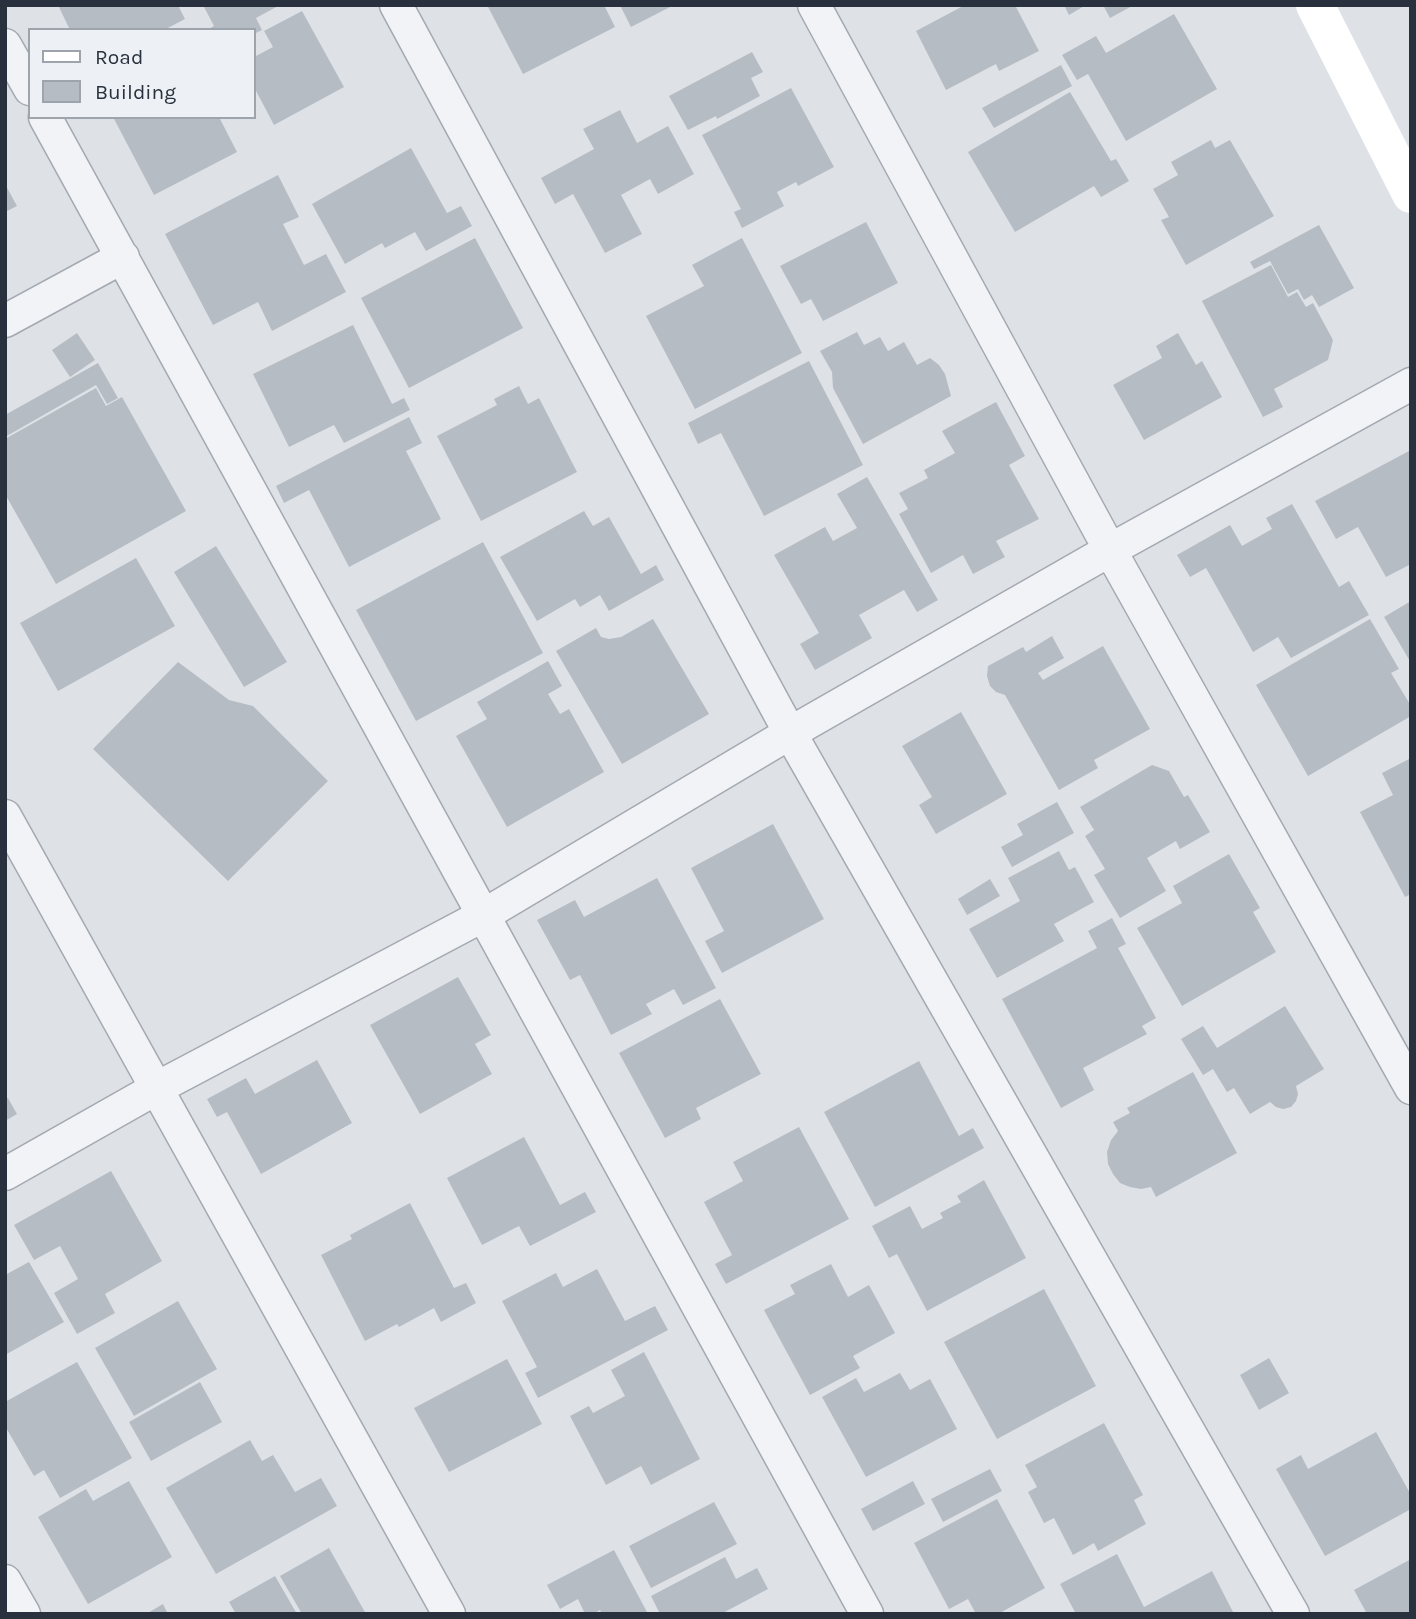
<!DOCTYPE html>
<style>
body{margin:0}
#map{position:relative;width:1416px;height:1619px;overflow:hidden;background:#dee2e7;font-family:Karla,sans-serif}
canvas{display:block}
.frame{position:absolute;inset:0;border:7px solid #28313d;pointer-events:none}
.legend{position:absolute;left:28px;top:28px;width:228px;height:91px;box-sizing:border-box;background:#edf1f5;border:2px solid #9ea4ab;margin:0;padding:9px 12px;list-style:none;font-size:21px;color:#28313d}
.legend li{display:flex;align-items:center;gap:14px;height:35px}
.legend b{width:35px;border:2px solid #9ea4ab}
</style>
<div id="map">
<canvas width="1416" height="1619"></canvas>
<div class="frame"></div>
<ul class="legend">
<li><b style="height:9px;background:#fff"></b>Road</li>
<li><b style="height:19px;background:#b6bcc4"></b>Building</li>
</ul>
</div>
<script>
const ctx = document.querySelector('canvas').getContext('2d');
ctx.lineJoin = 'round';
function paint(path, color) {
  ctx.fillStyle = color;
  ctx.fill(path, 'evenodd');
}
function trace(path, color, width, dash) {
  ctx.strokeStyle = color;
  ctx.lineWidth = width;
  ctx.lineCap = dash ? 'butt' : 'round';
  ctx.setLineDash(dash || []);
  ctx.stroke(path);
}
const building = new Path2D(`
 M58,5H178L185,19L164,30H70Z
 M203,5H280L256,18L262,30L254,34V30H207L214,26Z
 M487,5H604L615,27L523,74Z
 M620,5H674L631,27Z
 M965,5H1015L1039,51L999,71L996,64L946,90L916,31Z
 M1064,5H1086L1069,15Z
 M1103,5H1134L1110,18Z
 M302,11L344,87L274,125L254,87V57L273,47L264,31Z
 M1174,14L1217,89L1126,141L1088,74L1077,80L1062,55L1096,36L1106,53Z
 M752,52L763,72L751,78L760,96L717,119L716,116L688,130L669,96Z
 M1061,65L1072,86L994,128L982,108Z
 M791,88L834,167L798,186L796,182L777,192L784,206L742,228L734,212L741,209L702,135Z
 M1070,92L1111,161L1116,159L1129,181L1101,197L1094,186L1015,232L968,152Z
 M620,110L637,143L668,126L694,174L658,194L650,179L621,195L642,234L605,253L573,194L555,204L541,178L594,149L583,129Z
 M113,117H219L237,152L154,195Z
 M1211,140L1215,148L1230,140L1274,216L1186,265L1161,220L1169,217L1153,189L1178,175L1171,162Z
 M411,148L447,213L461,206L472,226L426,251L415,232L385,248L382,243L345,264L312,204Z
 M278,175L299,217L283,224L304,265L326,254L346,292L272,331L258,302L213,325L165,234Z
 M5,184L17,206L5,212Z
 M866,222L898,283L823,321L811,299L801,304L780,266Z
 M1319,225L1354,288L1319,307L1312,295L1304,300L1298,289L1288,294L1270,261L1254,269L1250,262Z
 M475,238L523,328L409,388L361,298Z
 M742,238L802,353L695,409L646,316L704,286L692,265Z
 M1271,265L1288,297L1297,292L1306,307L1313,303L1333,340L1328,360L1274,389L1283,407L1263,417L1202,301Z
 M353,325L392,404L404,398L410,410L344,443L334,425L289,447L253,374Z
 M857,332L864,345L880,337L888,351L904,342L917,365L930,358L939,365L945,374L951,396L863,444L833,388L832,372L820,351Z
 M77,333L95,360L70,377L52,350Z
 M1178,333L1196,365L1202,361L1222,397L1144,440L1113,385L1162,358L1156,346Z
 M809,361L863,465L764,516L721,433L698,444L688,423Z
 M98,363L118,398L107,404L96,385L5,437V415Z
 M519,386L528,404L539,398L577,472L481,521L437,436L497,405L494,399Z
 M96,388L106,406L122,397L186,511L56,584L5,494V439Z
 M996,402L1025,456L1009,465L1039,519L996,541L1005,557L973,574L963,555L931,573L899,514L908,509L899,493L928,478L924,470L955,453L942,431Z
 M409,417L422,443L406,451L441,519L349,567L309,490L284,503L276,486Z
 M1411,450V564L1386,577L1358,527L1336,539L1315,501Z
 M867,477L938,600L917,612L904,590L859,615L872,638L815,670L800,644L819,633L774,555L825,527L833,541L857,528L837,494Z
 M1292,504L1339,587L1349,581L1369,615L1291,658L1278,637L1253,652L1206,568L1190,577L1177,555L1230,525L1242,546L1272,529L1266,518Z
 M584,511L593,526L609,517L641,574L656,565L664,580L609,611L600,595L580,607L575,599L537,621L500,557Z
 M483,542L543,653L416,721L356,610Z
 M216,546L287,662L244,687L174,572Z
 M136,558L175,626L58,691L20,623Z
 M1411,601V663L1384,617Z
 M653,619L709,714L622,764L556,651L596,628L601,637L609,639L621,637Z
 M1370,619L1399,669L1391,673L1411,706V716L1308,776L1256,685Z
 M1052,636L1064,658L1038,673L1043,680L1103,646L1150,729L1094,760L1098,768L1059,790L1005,695L996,692L990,686L987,676L988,666L1023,647L1026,652Z
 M548,661L562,686L548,694L560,714L569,709L604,772L507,827L456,736L487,719L477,702Z
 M178,662L229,700L253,706L328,781L228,881L93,749Z
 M961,712L1007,794L936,834L919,805L932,797L902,746Z
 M1411,758V894L1405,897L1360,812L1393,795L1382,773Z
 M1152,765L1169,771L1184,797L1188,795L1210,832L1180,849L1176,841L1147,858L1166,891L1120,918L1094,875L1105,869L1085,836L1094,830L1080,807Z
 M1057,802L1074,833L1012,867L1001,847L1023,835L1017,824Z
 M773,824L824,919L722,973L705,941L724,931L691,868Z
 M1059,851L1069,870L1075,867L1094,902L1054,924L1064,941L997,978L969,929L1020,901L1008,878Z
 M1229,854L1260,908L1253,912L1276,952L1182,1006L1137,928L1182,903L1173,886Z
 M657,878L716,988L683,1005L674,989L646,1004L652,1014L611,1035L580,975L570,980L537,920L575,900L584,917Z
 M990,879L1000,896L967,915L958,899Z
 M1112,918L1126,944L1118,948L1156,1018L1142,1026L1147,1034L1083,1068L1094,1090L1061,1108L1002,999L1097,948L1088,931Z
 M458,977L491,1035L475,1044L492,1074L420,1114L370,1025Z
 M720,999L761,1074L696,1108L701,1119L665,1138L619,1053Z
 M1285,1006L1324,1069L1296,1086L1298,1094L1296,1101L1291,1107L1283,1109L1276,1107L1270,1102L1250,1114L1234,1088L1227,1092L1213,1069L1203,1075L1181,1039L1203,1026L1217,1048Z
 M317,1060L352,1123L261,1174L227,1112L217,1117L207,1099L246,1078L255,1094Z
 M919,1061L959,1136L973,1128L984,1148L875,1207L824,1112Z
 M1193,1072L1237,1153L1156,1197L1151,1187L1141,1189L1130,1187L1120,1183L1113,1174L1108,1164L1107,1152L1111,1140L1118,1131L1113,1122L1130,1113L1127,1108Z
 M8,1098L17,1114L5,1121V1099Z
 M799,1127L849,1219L726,1284L715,1264L732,1255L704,1202L743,1181L733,1162Z
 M524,1137L560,1205L585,1192L596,1212L530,1246L519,1226L482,1245L447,1178Z
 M111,1171L162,1261L105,1294L115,1313L77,1334L54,1293L78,1279L60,1246L34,1260L14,1225Z
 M984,1180L1026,1258L927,1311L897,1254L889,1258L872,1226L910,1206L922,1229L943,1218L940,1213L961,1202L957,1196Z
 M410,1203L454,1288L466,1283L476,1303L441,1322L434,1308L399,1327L397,1324L365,1341L321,1255L352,1239L350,1235Z
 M29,1262L64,1322L5,1355V1275Z
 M831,1264L848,1297L869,1285L895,1333L853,1356L860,1368L810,1395L764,1310L795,1294L790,1285Z
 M597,1269L625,1321L655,1306L668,1330L538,1398L525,1373L537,1367L502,1301L556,1273L563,1287Z
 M1044,1289L1096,1386L997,1439L944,1342Z
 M178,1301L217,1369L134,1416L95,1348Z
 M644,1352L700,1459L651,1485L641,1466L606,1485L570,1416L589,1406L593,1413L625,1396L611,1370Z
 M1269,1358L1289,1393L1259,1410L1240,1375Z
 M507,1359L542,1424L449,1472L414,1408Z
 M77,1362L132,1458L60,1498L44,1470L34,1476L5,1426V1402Z
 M900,1373L910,1390L930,1379L957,1429L866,1477L822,1397L856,1378L864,1392Z
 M200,1382L222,1422L151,1461L129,1422Z
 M1104,1423L1143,1495L1134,1500L1146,1524L1098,1551L1094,1543L1073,1555L1054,1518L1044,1523L1028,1492L1037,1487L1025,1465Z
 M1376,1432L1411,1495V1509L1325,1556L1276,1469L1301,1455L1308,1469Z
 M250,1440L262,1461L273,1455L295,1492L321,1478L337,1506L216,1574L166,1488Z
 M990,1469L1002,1491L943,1522L931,1499Z
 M129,1481L172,1557L88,1604L38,1517L86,1489L93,1501Z
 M913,1481L925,1504L873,1531L861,1509Z
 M997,1499L1045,1588L998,1614H976L968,1599L949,1609L914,1543Z
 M714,1502L737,1544L651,1588L629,1546Z
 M329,1548L366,1614H302L280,1576Z
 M614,1550L648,1614H602L600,1610L593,1614H585L578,1599L560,1609L547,1585Z
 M1117,1554L1144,1607L1212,1571L1234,1614H1076L1060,1584Z
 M725,1557L736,1579L757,1568L768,1589L721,1614H660L651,1596Z
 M1411,1559V1614H1367L1354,1590Z
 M275,1576L297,1614H236L229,1602Z
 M163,1604L168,1614H146Z`);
const street = new Path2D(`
 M396,5L790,733L1293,1614
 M814,5L1110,550L1411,1088
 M5,45L30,89
 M45,117L867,1614
 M5,321L123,257
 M5,816L449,1614
 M5,1174L157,1088L484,915L790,733L1110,550L1411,384
 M5,1581L24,1614`);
const secondary = new Path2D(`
 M1315,5L1411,194`);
paint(building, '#b6bcc4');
trace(street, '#a4a9b1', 35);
trace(street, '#f1f3f6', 32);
trace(secondary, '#fff', 38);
</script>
